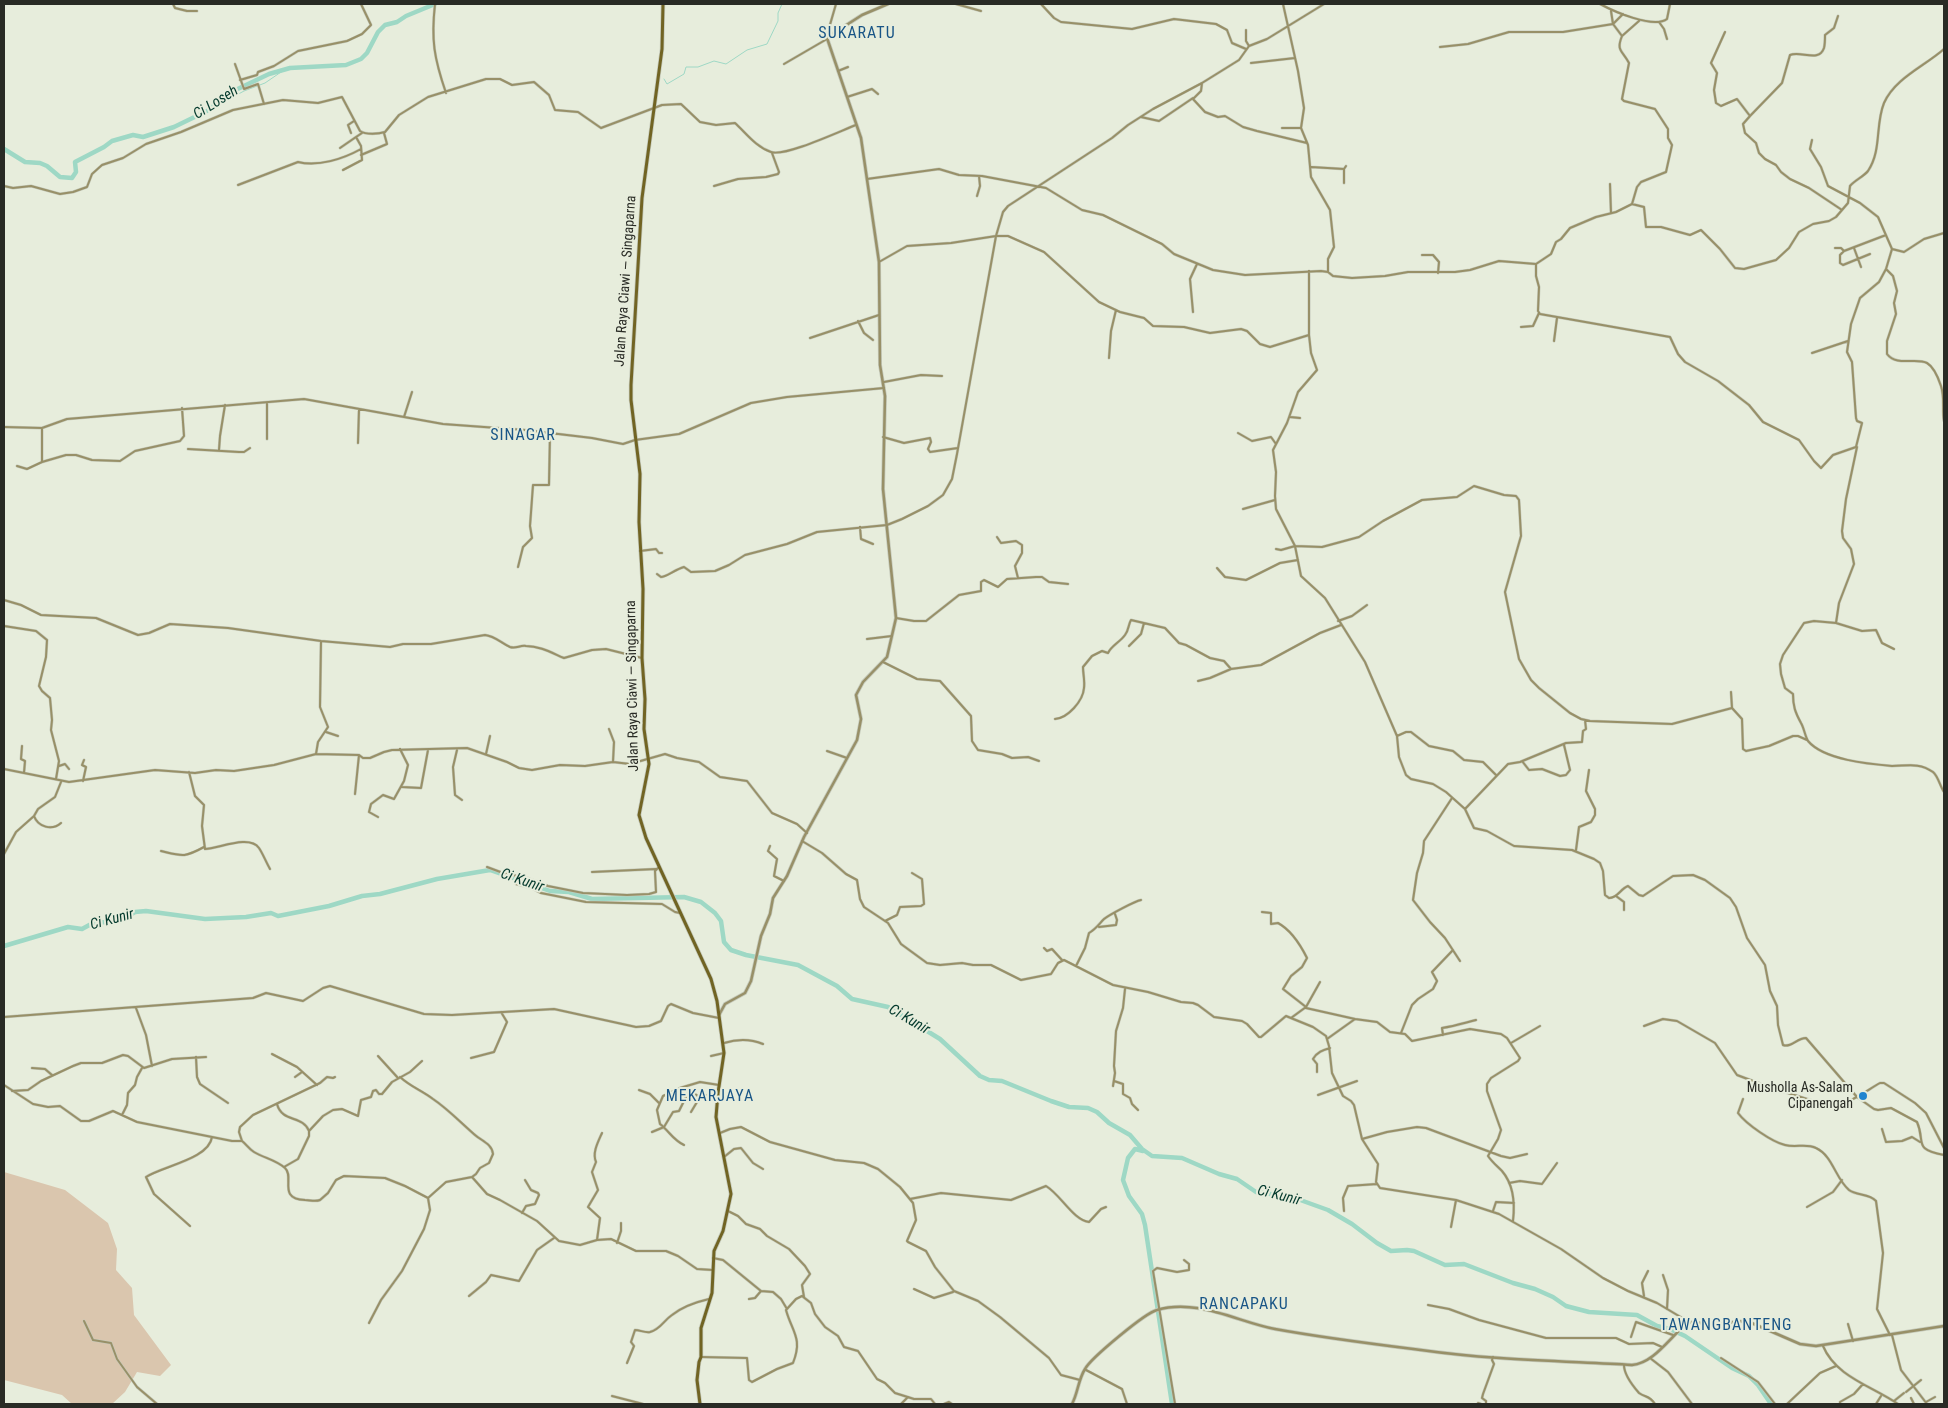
<!DOCTYPE html>
<meta charset="utf-8">
<style>
body{margin:0}
#map{position:relative;width:1948px;height:1408px;overflow:hidden;background:#e7eddc;font-family:"Roboto Condensed",sans-serif}
canvas{display:block}
.frame{position:absolute;inset:0;border:5px solid #292b25;pointer-events:none}
</style>
<div id="map">
<canvas width="1948" height="1408"></canvas>
<div class="frame"></div>
</div>
<script>
const ctx = document.querySelector('canvas').getContext('2d');
ctx.lineJoin = 'round';
function paint(path, color) {
  ctx.fillStyle = color;
  ctx.fill(path, 'evenodd');
}
function trace(path, color, width, dash) {
  ctx.strokeStyle = color;
  ctx.lineWidth = width;
  ctx.lineCap = dash ? 'butt' : 'round';
  ctx.setLineDash(dash || []);
  ctx.stroke(path);
}
function write(font, color, halo, rows, align = 'center') {
  ctx.font = font + ' "Roboto Condensed",sans-serif';
  ctx.lineWidth = 4;
  ctx.setLineDash([]);
  ctx.textBaseline = 'middle';
  ctx.strokeStyle = halo;
  ctx.fillStyle = color;
  for (const [text, x, y, turn = 0] of rows) {
    ctx.save();
    ctx.translate(x, y);
    ctx.rotate((+turn || 0) * Math.PI / 180);
    ctx.textAlign = isNaN(turn) ? turn : align;
    if (halo) ctx.strokeText(text, 0, 0);
    ctx.fillText(text, 0, 0);
    ctx.restore();
  }
}
const green = new Path2D(`
 M4,1172L65,1190L108,1223L117,1249L116,1270L132,1288L134,1315L171,1365L160,1376L137,1372L125,1392L112,1404H72L62,1395L4,1380Z`);
const stream = new Path2D(`
 M664,79L667,84L684,74L686,67H698L714,61L726,64L747,50L767,44L778,21V13L782,4
 M211,109L244,91L265,83L284,70`);
const river = new Path2D(`
 M4,149L25,162L40,163L47,166L60,177L72,178L76,172L75,162L104,147L112,141L133,135L143,137L174,127L211,109L221,97L269,74L290,68L346,65L361,59L367,53L378,32L385,25L397,22L406,16L435,4
 M4,946L68,927L82,929L93,923L120,921L135,912L146,911L205,919L246,917L271,913L278,916L329,906L362,896L380,894L437,879L490,870L550,891L569,892L592,899L684,897L701,902L715,913L721,921L724,942L731,950L746,955L798,965L837,986L852,999L888,1007L940,1039L980,1076L989,1080L1002,1081L1051,1101L1069,1107L1088,1108L1097,1112L1109,1123L1130,1135L1142,1149L1152,1156L1182,1158L1219,1174L1237,1179L1256,1192L1292,1197L1328,1210L1352,1224L1377,1243L1391,1251L1407,1250L1414,1251L1445,1265L1464,1264L1513,1283L1535,1289L1553,1297L1566,1306L1589,1312L1637,1315L1657,1326L1670,1329L1685,1336L1732,1368L1749,1376L1758,1385L1771,1404
 M1143,1151L1135,1149L1128,1158L1123,1180L1129,1196L1142,1214L1145,1225L1172,1404`);
const minor = new Path2D(`
 M173,4L175,8L187,11H197
 M435,4C431,40 434,58 446,93
 M956,4L981,11
 M1041,4L1054,18L1061,22L1132,29L1174,19L1216,24L1227,30L1232,43L1246,49
 M1283,4L1298,71L1304,108L1301,128L1308,145L1311,177L1330,210L1334,247L1328,259V272
 M1600,4C1613,11 1653,29 1667,19L1670,4
 M1611,11L1613,24L1622,36C1616,51 1622,50 1629,63L1622,99L1624,101L1655,109L1668,129V138L1672,145L1666,172L1641,182L1637,187L1632,204
 M1659,22L1664,29L1667,39
 M1246,30V41L1249,46
 M1725,32L1711,63L1717,73L1714,90L1716,103L1721,106L1737,99L1750,116L1743,124L1745,133L1756,143L1759,153L1765,159L1776,165L1781,172L1790,179L1809,188L1842,210
 M827,35L836,4
 M1622,36L1639,21
 M1440,47L1468,44L1509,32H1563L1613,24L1623,14
 M1251,63L1295,58
 M235,64L244,89L258,84L264,104
 M784,64L827,39
 M838,71L848,67
 M240,80L257,75L258,72L274,66L298,51L347,41L362,34L371,25L361,4
 M1202,83L1201,91L1193,99L1205,112L1218,117L1225,116L1243,127L1257,131L1307,143
 M847,97L872,89L878,94
 M1750,116L1782,83L1790,55C1800,50 1819,63 1824,48C1825,44 1825,39 1825,35L1834,28L1838,16
 M1141,117L1159,121L1193,98
 M1282,128H1301
 M351,133L348,125L354,121
 M1812,140L1810,149L1821,167L1828,186L1860,203L1878,217L1892,249
 M340,148L356,137
 M361,155L387,144L384,133
 M1311,167L1344,169
 M343,170L362,160L361,146L356,137L362,133
 M867,179L939,169L959,175L982,176L1046,188L1082,210L1103,215L1162,244L1174,254L1213,270L1245,275L1321,271L1328,272L1333,276L1352,278L1385,276L1408,272H1455L1470,270L1499,261L1536,264L1551,254L1556,242L1561,239L1570,228L1596,217L1616,212L1632,204L1644,207L1646,227H1661L1690,235L1701,230L1720,249L1735,268L1744,269L1776,260L1789,248L1799,232L1813,224L1829,221L1836,217L1848,203L1850,186C1855,180 1863,177 1868,171C1882,150 1875,125 1884,103C1895,78 1925,66 1944,49
 M1344,183V169L1346,166
 M1610,184L1611,213
 M238,185L298,162C318,167 343,159 361,149
 M4,186L13,188L31,186L60,194L73,192L87,187L92,174L102,165L123,158L146,144L181,132L233,110L283,100L318,103L342,97L360,131C366,135 379,134 385,132L399,115L428,97L486,79H500L512,85L534,82L549,95L555,110L578,112L601,128L662,105L681,104L700,122L716,125L735,123C746,133 756,147 771,152C785,157 840,131 856,125
 M714,186L738,179L766,177L778,174L779,172L772,153
 M977,196L980,186L979,176
 M1835,248H1841L1844,251
 M1854,248L1861,267
 M1870,254L1843,265L1840,263V255L1844,251L1886,235
 M1422,255H1433L1439,262L1438,273
 M879,262L907,246L951,243L996,236H1008L1044,252L1099,302L1120,312L1144,318L1153,326L1184,327L1210,333L1241,329L1247,331L1260,344L1270,347L1309,335
 M1536,264V276L1539,287L1538,311L1540,314L1670,337L1678,354L1685,362L1718,381L1749,405L1763,422L1799,440L1814,461L1821,468L1833,455L1856,447L1862,423L1857,421L1856,418L1852,362L1847,352L1851,324L1860,298L1879,282L1886,269L1892,249L1904,252L1924,239L1944,233
 M1886,269L1893,276L1897,291L1894,303L1896,314L1887,341V354C1897,367 1916,357 1927,363C1934,367 1939,380 1941,386C1945,398 1942,410 1944,421
 M1309,271V335L1311,353L1317,370L1298,392L1287,423L1273,450L1276,472L1275,496L1276,509L1295,546L1301,576L1325,598L1365,662L1397,736L1399,757L1406,775L1411,779L1433,784L1446,792L1465,809L1474,828L1487,831L1514,846L1572,850L1594,859L1600,863L1603,871L1605,895L1609,898C1618,898 1620,889 1628,886L1639,895L1643,896L1673,876L1693,875L1705,880L1730,898L1736,907L1747,938L1765,965L1770,991L1777,1006L1778,1025L1783,1045C1791,1048 1797,1038 1806,1038L1857,1097L1874,1109L1878,1110L1891,1108L1917,1122C1926,1142 1912,1149 1944,1155
 M1193,312L1190,279L1197,264
 M858,321L864,333L873,340
 M1521,327L1533,326L1539,313
 M810,338L879,315
 M1554,341L1557,318
 M1812,353L1848,341
 M1109,358L1111,331L1116,310
 M884,382L921,375L942,376
 M404,417L412,392
 M1290,417L1300,418
 M4,427L42,428L67,419L79,418L304,399L443,424L525,430L592,438L623,444L635,440L679,434L751,403L787,397L884,388
 M1238,433L1252,441L1271,437L1276,444
 M883,437L904,443L930,438L931,442L928,449L930,452L958,448
 M267,439V403
 M358,443L359,409
 M1857,447L1846,499L1842,531L1843,538L1851,549L1854,564L1839,603L1836,623L1814,621L1804,623L1783,655L1780,664L1781,674L1785,688L1793,694C1793,706 1795,712 1801,723C1804,728 1805,736 1808,741C1824,760 1869,764 1892,766C1907,766 1919,762 1933,772C1938,776 1940,786 1944,792
 M188,449L239,452H244L250,448
 M219,450L220,436L225,405
 M42,462L66,455H76L92,460L120,461L135,451L180,441L184,436L182,408
 M17,466L27,469L42,462V428
 M1243,509L1275,500
 M860,527L861,539L873,544
 M997,537L1001,543L1016,541L1022,545V553L1015,566L1018,578
 M1276,549L1281,550L1295,546L1322,547L1359,537L1383,521L1422,500L1457,497L1474,486L1504,495L1516,496L1519,500L1521,536L1505,592L1519,659L1531,680L1539,688L1570,713L1581,719L1590,721L1672,724L1732,708L1742,719L1743,749L1746,751L1769,746L1793,736H1798L1807,740
 M640,551L656,549L659,553H662
 M518,567L523,547L532,538L530,526L533,485H549L550,433
 M1217,568L1225,577L1246,580L1280,563L1298,560
 M657,574L661,577C666,577 676,569 684,567L691,572L715,571L729,565L745,555L787,544L817,532L887,525L902,519L928,506L943,495L952,479L957,454L996,236L1003,212L1008,206L1112,138L1128,125L1153,109L1202,83L1239,60L1249,46L1267,39L1324,4
 M4,600L21,605L41,615L96,618L138,635L149,633L170,624L228,628L321,641L390,647L403,644H431L485,635C495,636 501,643 510,647C516,649 520,645 526,646C540,646 552,653 564,658L592,650L606,649L642,658
 M896,618L914,621H926L959,595L981,591V582L984,580L998,587L1007,579L1036,577H1042L1049,582L1068,584
 M1338,621L1352,616L1367,605
 M1836,623L1862,631L1876,630L1882,643L1894,649
 M4,626L36,631L47,640L46,657L39,686L42,691L50,698L52,720L51,730L59,761L56,779
 M867,639L892,636
 M1129,646L1141,634L1144,623
 M883,662L917,679L940,681L971,716L972,741L978,750L1002,754L1012,758L1028,757L1039,761
 M1198,681L1210,678L1231,669
 M1731,692L1732,708
 M1055,719C1068,718 1083,701 1084,688C1085,681 1083,674 1083,667L1092,656L1102,651L1108,653C1111,646 1120,642 1125,635C1129,630 1128,625 1131,620L1165,628L1179,643L1186,645L1210,658L1224,661L1231,669L1261,665L1320,633L1341,625
 M609,729L614,742L613,762
 M326,732L338,736
 M1397,736L1406,732H1411L1429,746L1453,751L1464,760L1483,762L1496,775
 M22,746L21,759L25,761L24,773
 M457,750L453,767L455,795L462,800
 M827,751L847,758
 M316,754L318,742L328,727L320,707L321,641
 M486,754L490,736
 M1522,761L1529,770L1542,769L1560,776L1566,775L1570,770L1564,745
 M59,766L65,764L69,769
 M4,769L69,782L155,770L195,773L216,770L234,771L274,765L316,754L359,755L363,758H370L384,752L392,750L467,748L507,762L519,768L532,770L560,765L585,766L613,762L630,764L665,754L677,758L699,762L720,777L747,781L772,813L797,824L807,833
 M189,772L195,796L204,805L202,826L205,849C218,849 249,834 259,848C263,854 266,862 270,869
 M83,781L86,767L82,765L84,760
 M402,787L421,788L428,750
 M355,794L359,755
 M1452,798L1424,841L1423,853L1417,873L1413,900L1430,922L1445,938L1460,961
 M1465,809L1508,764L1520,762L1566,743L1582,742L1583,731L1586,729L1585,720
 M34,816C38,827 52,831 61,823
 M378,817L369,812L371,804L383,795L394,799L404,781L408,765L400,749
 M802,841L822,853L846,874L857,880L860,899L864,907L888,923L901,944L927,963L940,965L962,963L973,965H991L1021,980L1051,974L1058,963L1064,960L1113,985L1148,992L1181,1002L1193,1003L1198,1005L1214,1017L1242,1021L1247,1024L1259,1037H1261L1286,1016L1313,1027L1326,1036L1329,1046L1332,1073L1343,1096L1351,1101L1354,1105L1362,1139L1378,1164L1376,1182L1380,1188L1456,1200L1499,1214L1561,1249L1603,1278L1628,1291L1657,1303L1689,1322
 M770,846L768,851L777,859L774,876L784,881
 M1576,850L1579,827L1591,822L1595,815V809L1586,791L1589,770
 M161,851C182,856 184,858 204,847
 M4,854L16,832L34,816L38,809L55,797L61,782
 M487,867L503,873L527,878L548,886L583,893L627,895L649,894L656,892L655,871L659,867
 M592,872L656,869
 M516,884L531,888L541,893L586,902L662,904L675,912L680,913
 M1616,896L1624,902V910
 M1262,912L1271,913V924L1278,923C1291,930 1301,946 1307,958L1302,967L1291,976L1283,989L1306,1007L1291,1018
 M885,921L897,915L900,907L921,906L924,904L922,879L912,873
 M1099,927L1116,925L1117,920L1115,914
 M1044,948L1047,951L1052,949L1062,960
 M1076,966L1085,948L1089,933C1096,929 1099,924 1104,919C1109,915 1135,901 1141,900
 M1306,1007L1320,982
 M136,1008L146,1035L152,1066
 M1306,1008L1355,1019
 M4,1017L227,1000L253,998L266,993L303,1001L323,988L330,986L424,1014L452,1015L554,1009L636,1027L649,1026L661,1021L668,1006L671,1004L693,1013L719,1018
 M1644,1026L1663,1019L1677,1021L1715,1043L1737,1075L1769,1087L1826,1105C1845,1108 1864,1092 1880,1083H1884L1915,1103L1926,1113L1944,1148
 M1401,1033L1412,1005L1418,999L1433,989L1437,981L1432,972L1453,950
 M1443,1035L1442,1028C1455,1026 1464,1023 1476,1020
 M1327,1039L1355,1019L1377,1022L1390,1032L1405,1034L1412,1041L1470,1029L1501,1034L1507,1038L1520,1058L1518,1061L1491,1078L1487,1084V1091L1501,1130L1498,1139L1488,1156C1492,1162 1497,1166 1502,1171C1514,1185 1515,1204 1513,1221
 M724,1043C737,1039 751,1039 763,1044
 M1511,1043L1540,1026
 M272,1054L297,1067L317,1085
 M378,1056L398,1078
 M711,1056L724,1053
 M196,1057L197,1077L200,1084L228,1103
 M471,1058L494,1052L507,1022L501,1012
 M32,1068L45,1069L52,1075
 M1317,1072V1064L1313,1059C1317,1052 1323,1050 1330,1048
 M295,1077L302,1072
 M400,1077C411,1087 421,1090 433,1099C448,1109 461,1123 475,1135C482,1141 492,1144 493,1154L489,1163L480,1168L476,1174L472,1177
 M1114,1081L1123,1084V1094L1130,1098L1132,1104L1138,1110
 M4,1085L33,1104L48,1107L60,1106L81,1121H89L113,1111L137,1122L232,1141H242C246,1144 249,1149 254,1152C264,1158 276,1160 285,1168C295,1177 277,1199 305,1200C310,1200 315,1202 320,1200L328,1193L336,1180L344,1176L385,1178L405,1186L428,1198L446,1182L472,1177L487,1194L500,1200L537,1221L559,1241L580,1245L597,1240L611,1239L636,1251H666L678,1256L697,1269L713,1270
 M1113,1086L1115,1073L1114,1066L1116,1031L1123,1008L1125,989
 M639,1090L650,1094L659,1103
 M12,1091L28,1090L41,1081L73,1066L81,1063H102L123,1055L128,1056L144,1068L172,1059L206,1057
 M1318,1095L1357,1081
 M1743,1099L1738,1113C1746,1124 1772,1142 1785,1145C1796,1148 1806,1143 1816,1148C1833,1156 1835,1178 1849,1190C1857,1196 1869,1193 1876,1201L1883,1253L1877,1309L1890,1335
 M277,1104C282,1123 303,1115 309,1131
 M691,1112L700,1097L717,1093
 M122,1115L127,1105L128,1093L135,1085L137,1077L142,1068
 M1882,1129L1886,1142L1902,1141L1912,1137L1920,1142
 M652,1132L664,1127L673,1112L679,1111L689,1091L700,1097
 M720,1133L730,1129L741,1127L770,1142L835,1160L864,1163L878,1169L900,1187L913,1203L916,1220L907,1241L908,1242L926,1251L935,1267L954,1291L978,1301L1000,1317L1049,1358L1061,1375L1080,1380
 M1362,1139L1387,1132L1417,1127L1426,1128L1501,1156L1510,1158L1527,1154
 M242,1141L239,1132L240,1127L253,1115L320,1083L327,1077L333,1078L335,1077
 M684,1145C673,1140 669,1131 660,1124L657,1110L663,1096L680,1088L700,1082L719,1085
 M724,1157L734,1149L741,1148L753,1163L763,1169
 M284,1167L298,1159L309,1136V1131L323,1116L333,1110L342,1109L358,1116L361,1100L371,1097L373,1091L376,1090L379,1094H382L392,1082L410,1072L422,1061
 M1509,1183L1520,1181L1542,1184L1557,1163
 M910,1199L941,1193L1011,1200L1046,1186C1061,1195 1073,1220 1089,1222L1101,1209L1106,1207
 M1807,1207L1833,1192L1842,1180
 M728,1211L738,1216L746,1224L760,1229L767,1236L789,1249L805,1266L810,1274L802,1285L804,1297
 M1344,1211L1343,1198L1348,1186L1377,1184
 M1493,1211L1496,1202L1514,1203
 M522,1213L526,1206L535,1204L539,1195L538,1193L531,1190L525,1180
 M190,1226L154,1194L146,1177C163,1166 209,1159 212,1137
 M1451,1227L1456,1200
 M597,1240L600,1218L588,1207L598,1190L592,1172L596,1162C592,1153 598,1142 602,1133
 M617,1243L621,1231V1223
 M713,1258L723,1260L761,1291L773,1292L781,1299L787,1309
 M1663,1275L1668,1290L1667,1309
 M914,1289L934,1298L953,1292
 M469,1296L486,1282L491,1275L519,1281L537,1250L554,1238
 M1644,1296L1642,1283L1648,1271
 M749,1299L755,1298L761,1291
 M1428,1305L1449,1309L1479,1320L1546,1338H1616L1629,1344L1653,1343L1662,1347
 M84,1321L93,1340L111,1343L117,1359L137,1387L157,1404
 M369,1323L381,1300L402,1271L424,1229L430,1210L428,1198
 M1848,1324L1853,1341
 M1892,1335L1901,1370L1927,1404
 M1631,1337L1636,1322L1673,1335
 M1823,1346C1836,1377 1872,1386 1898,1404
 M701,1357L747,1358L749,1380L752,1382L777,1369L793,1363C803,1338 792,1332 786,1310L796,1299L802,1296L811,1303L815,1314L825,1327L838,1336L844,1347L858,1351L877,1379L885,1383L895,1393L914,1399H931L935,1404
 M1650,1358L1668,1372L1692,1404
 M1721,1358L1758,1382L1775,1404
 M627,1363L634,1346L631,1342L635,1330C640,1330 645,1333 650,1332C661,1329 663,1321 672,1315C682,1307 696,1302 709,1299
 M1624,1365C1624,1375 1632,1385 1639,1393C1646,1398 1649,1395 1655,1404
 M1086,1370L1122,1389L1127,1404
 M1906,1392L1921,1380
 M612,1396L643,1404
 M1911,1398L1914,1404
 M1894,1401L1904,1393
 M1926,1402L1935,1397
 M1478,1403L1481,1404
 M901,1404L908,1397
 M944,1404L949,1402L952,1404
 M1175,1404L1153,1271L1157,1268L1177,1272L1189,1270V1264L1184,1260
 M1486,1404V1401L1482,1398L1483,1394L1494,1364L1492,1360L1493,1357
 M1787,1404L1820,1373L1836,1366
 M1840,1404V1402L1854,1394L1863,1384
 M1876,1404L1881,1396`);
const tertiary = new Path2D(`
 M719,1015L725,1004L745,993L751,981L761,936L770,914L773,898L787,876L804,837L857,740L861,719L856,695L863,682L887,657L896,618L883,489L885,396L880,365L879,262L861,138L827,38V35L834,33L862,15L888,4
 M1072,1404C1078,1393 1078,1380 1085,1369C1091,1358 1145,1313 1157,1310C1197,1298 1238,1322 1275,1329C1324,1338 1373,1344 1421,1350C1491,1360 1562,1361 1632,1365C1655,1363 1671,1335 1689,1322L1711,1324L1747,1321L1800,1344L1816,1346L1944,1326`);
const secondary = new Path2D(`
 M663,4L662,49L642,198L631,385V400L640,474L639,522L643,589L642,658L645,699L644,729L649,764L639,815L646,838L711,979L717,1001L724,1053L718,1093L716,1117L731,1194L723,1231L714,1251L712,1293L701,1328V1357L699,1362L697,1380L700,1404`);
const markers = [
 [1863,1096,5,"#2084cf"]
];
const streetNames = [
 ["Jalan Raya Ciawi — Singaparna",626,281,-86],
 ["Jalan Raya Ciawi — Singaparna",633,686,-91]
];
const poiNames = [
 ["Musholla As-Salam",1853,1088],
 ["Cipanengah",1853,1104]
];
const waterNames = [
 ["Ci Loseh",216,103,-32],
 ["Ci Kunir",522,881,19],
 ["Ci Kunir",112,920,-15],
 ["Ci Kunir",909,1020,30],
 ["Ci Kunir",1279,1196,14]
];
const quarterNames = [
 ["SUKARATU",857,34],
 ["SINAGAR",523,436],
 ["MEKARJAYA",710,1097],
 ["RANCAPAKU",1244,1305],
 ["TAWANGBANTENG",1726,1326]
];
paint(green, '#dac6ae');
trace(stream, '#9ed8c5', 1);
trace(river, '#9ed8c5', 4.5);
trace(minor, '#c5cabb', 3);
trace(tertiary, '#c5cabb', 4);
trace(secondary, '#c5cabb', 4.5);
trace(minor, '#989068', 2);
trace(tertiary, '#989068', 2.5);
trace(secondary, '#716423', 3);
for (const [x, y, r, color] of markers) {
  const dot = new Path2D();
  dot.arc(x, y, r, 0, 2 * Math.PI);
  ctx.fillStyle = color;
  ctx.fill(dot);
  trace(dot, '#e7eddc', 2);
}
write('14px', '#292b25', '#e7eddc', streetNames);
write('14px', '#292b25', '#e7eddc', poiNames, 'right');
write('italic 15px', '#043a2d', '#e7eddc', waterNames);
ctx.letterSpacing = '1px';
write('16px', '#195586', '#e7eddc', quarterNames);
ctx.letterSpacing = '0px';
</script>
